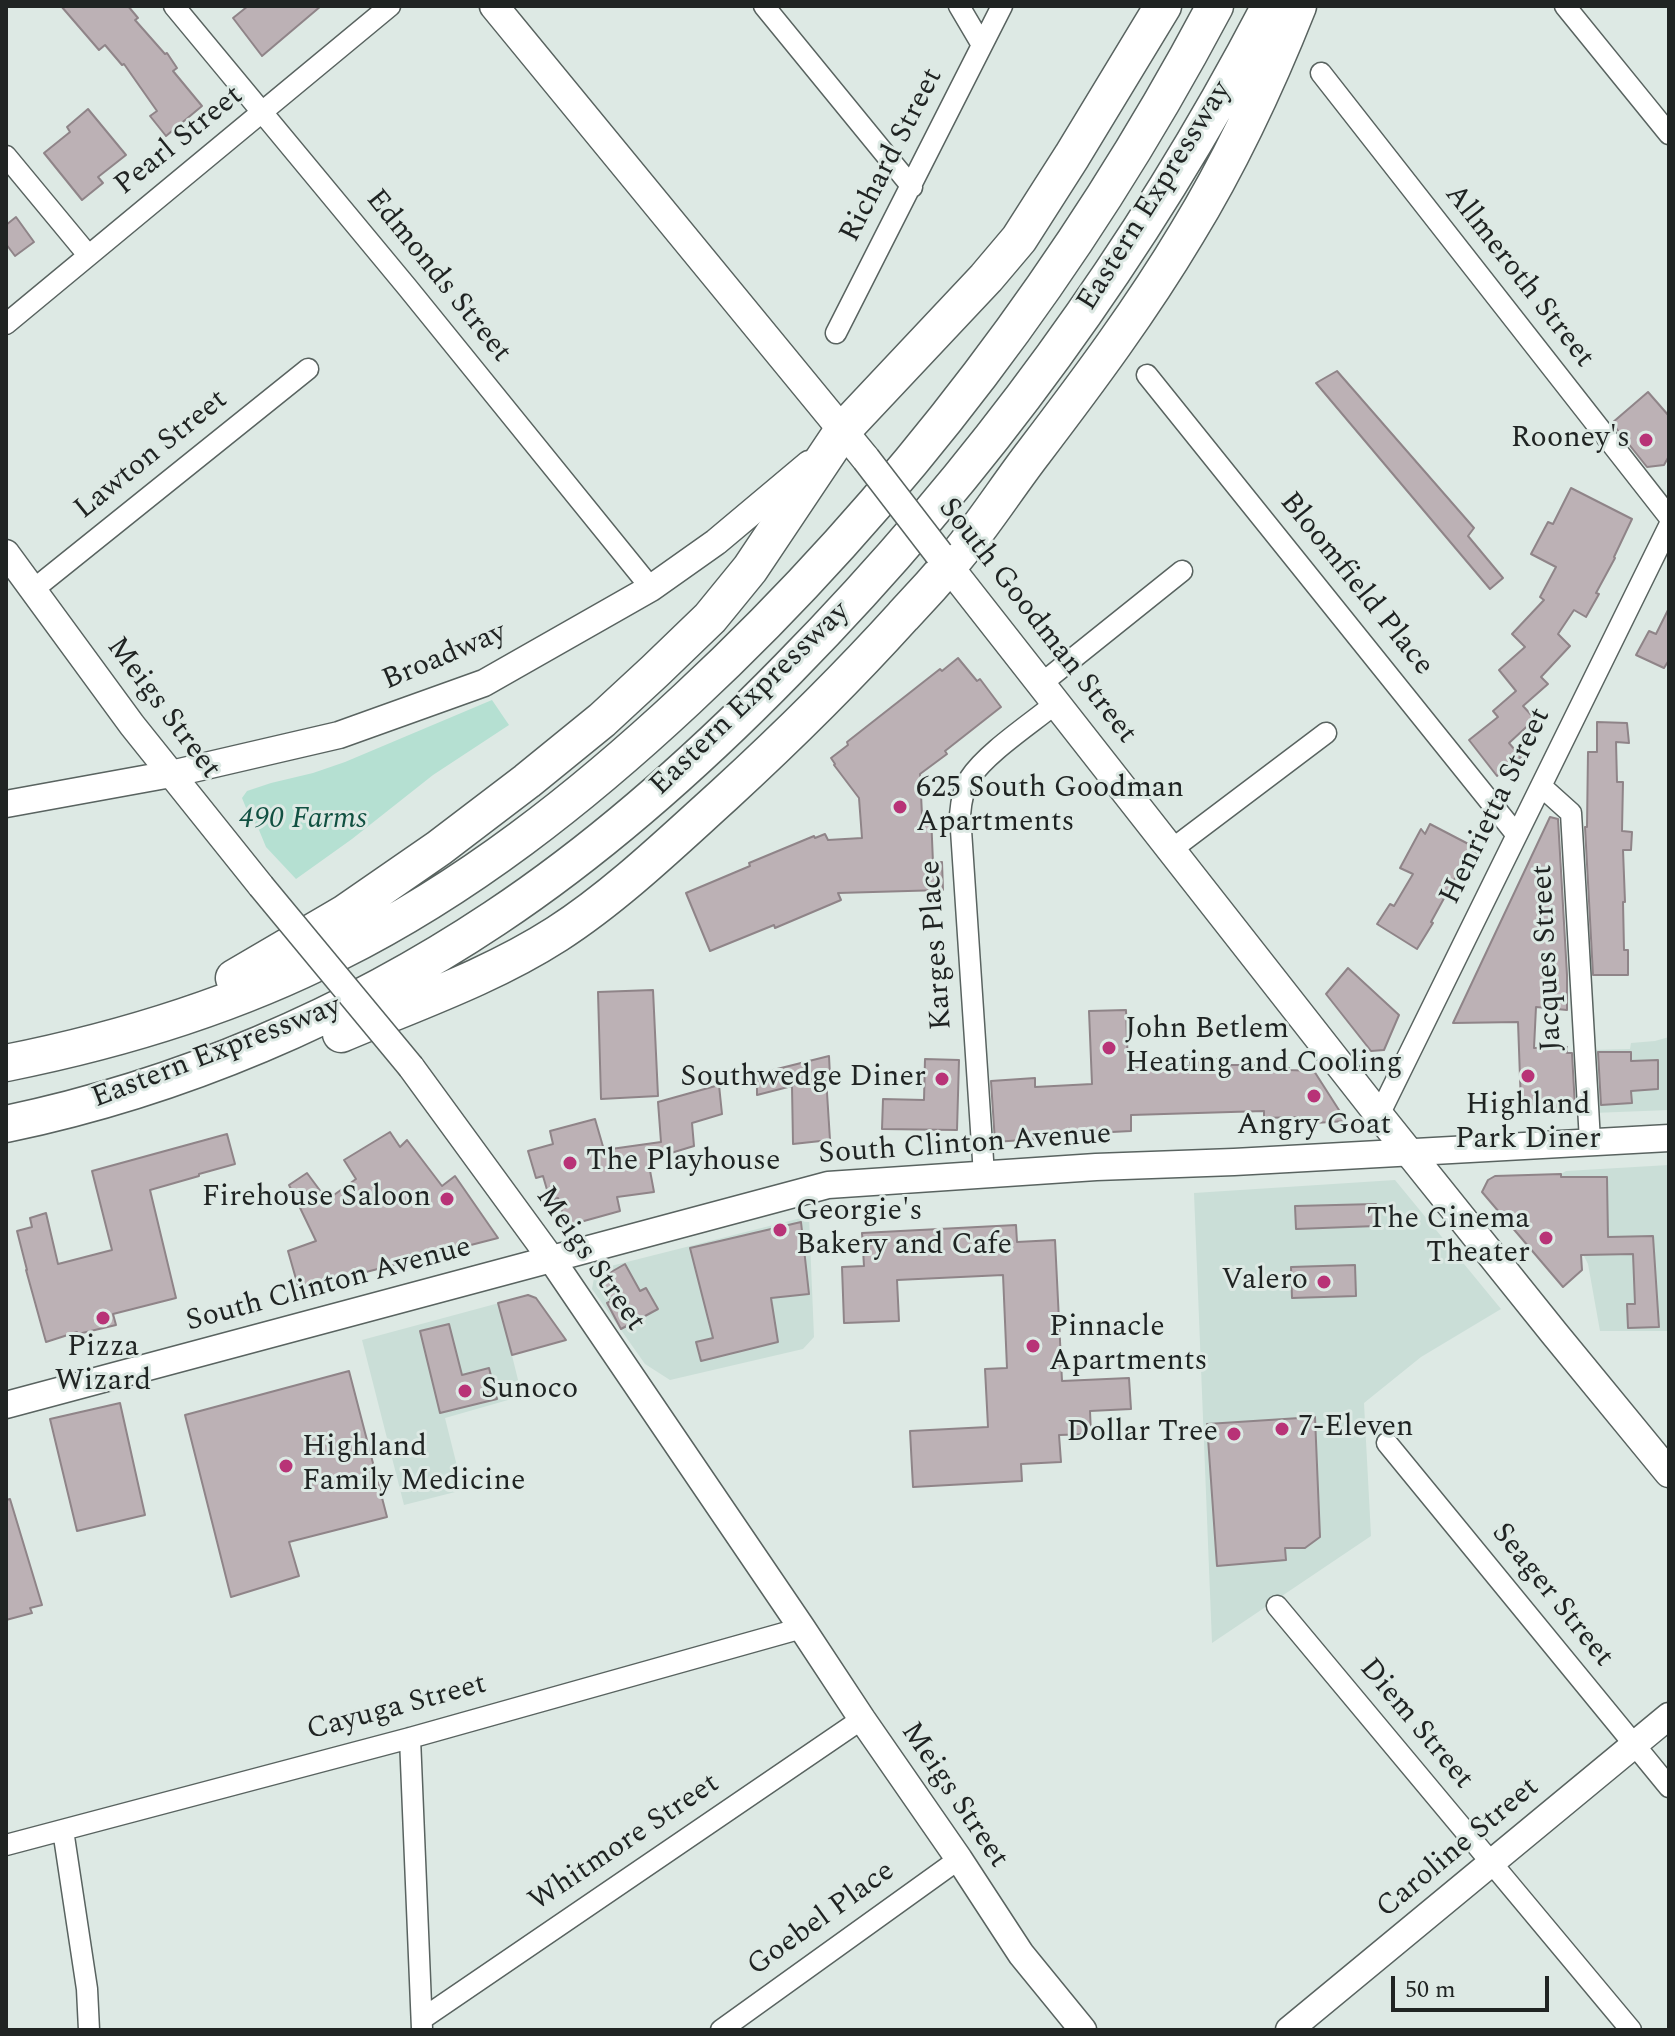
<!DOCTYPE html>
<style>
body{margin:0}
#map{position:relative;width:1675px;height:2036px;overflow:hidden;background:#dde9e4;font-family:Spectral,serif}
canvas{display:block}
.frame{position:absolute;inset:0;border:8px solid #202423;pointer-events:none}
.scale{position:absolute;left:1391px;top:1976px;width:158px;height:36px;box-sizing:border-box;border:4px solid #202423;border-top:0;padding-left:10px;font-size:24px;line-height:28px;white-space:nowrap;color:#202423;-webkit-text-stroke:6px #dde9e4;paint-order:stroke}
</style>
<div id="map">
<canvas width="1675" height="2036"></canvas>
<div class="frame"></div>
<div class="scale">50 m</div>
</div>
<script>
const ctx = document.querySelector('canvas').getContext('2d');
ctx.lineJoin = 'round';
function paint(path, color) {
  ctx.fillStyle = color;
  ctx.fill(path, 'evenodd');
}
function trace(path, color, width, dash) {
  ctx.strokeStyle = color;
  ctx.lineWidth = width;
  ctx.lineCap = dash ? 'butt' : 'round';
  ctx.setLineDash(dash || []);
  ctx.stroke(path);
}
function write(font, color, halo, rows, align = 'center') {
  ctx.font = font + ' Spectral,serif';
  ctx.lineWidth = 6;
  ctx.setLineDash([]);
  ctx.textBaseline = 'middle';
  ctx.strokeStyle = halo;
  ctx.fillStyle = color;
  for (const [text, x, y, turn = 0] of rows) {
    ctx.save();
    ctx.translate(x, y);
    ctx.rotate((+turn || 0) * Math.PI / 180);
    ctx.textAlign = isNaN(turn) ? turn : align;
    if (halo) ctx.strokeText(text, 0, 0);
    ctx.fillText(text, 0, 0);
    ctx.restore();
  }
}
const built = new Path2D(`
 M1669,1037V1110L1593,1113L1589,1050L1630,1049L1631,1043L1655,1041Z
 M1669,1165V1331H1600L1588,1264L1581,1250L1562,1226L1561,1174L1566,1171Z
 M1395,1180L1501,1309L1421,1357L1364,1403L1371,1536L1212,1643L1194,1193Z
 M809,1216L814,1337L803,1349L670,1380L645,1364L592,1289L594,1278L607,1267Z
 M499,1303L522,1396L445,1418L463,1490L404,1505L362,1340Z`);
const green = new Path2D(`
 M492,700L509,725L433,775L352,839L296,879L266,847L259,830L249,815L242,798L247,791L271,783L313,773L345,762Z`);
const building = new Path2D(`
 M61,6H128L138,18L135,20L165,54L167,53L177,68L173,71L202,106L166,136L150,116L157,111L124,64L122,65L105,45L99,50Z
 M248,6H321L262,56L233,18Z
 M88,109L126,155L98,177L103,183L82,200L44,153L70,132L67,127Z
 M16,217L34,242L15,256L6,244V225Z
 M1337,371L1474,528L1468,536L1503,578L1490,589L1316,383Z
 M1648,392L1669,416V456L1664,465L1647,467L1612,423Z
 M1571,488L1632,519L1614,557L1615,558L1596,593L1599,594L1586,617L1574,610L1558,634L1570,646L1541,677L1548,684L1523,706L1535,719L1509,743L1521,757L1497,776L1469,740L1498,717L1493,711L1516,691L1499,670L1525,647L1512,634L1544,600L1540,597L1556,567L1531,554L1548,522L1553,524Z
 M1669,608V660L1664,668L1636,655L1649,631L1656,634Z
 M958,658L977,681L980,679L1001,707L945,751L947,754L920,774L922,815H931L933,863L942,862L943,890L838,893L841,900L775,928L774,925L710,951L686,893L750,866L749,863L814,836L815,838L825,834L828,840L862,838L859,798L834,765L835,764L831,758L848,745L847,742L940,669L942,671Z
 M1597,722L1627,723L1629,743L1616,742L1617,782H1623L1622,831L1632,832L1631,850H1623L1625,902H1623L1624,950H1628V975H1593L1585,827H1587L1588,752H1597Z
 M1550,817L1558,819L1567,975V1010L1536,1007L1534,1048L1567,1047V1053H1572L1575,1107L1571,1108V1110L1540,1111V1104L1521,1105L1518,1022L1453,1023Z
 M1430,824L1478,849L1465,874L1459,871L1431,922L1433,923L1417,949L1377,924L1390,904L1394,906L1413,874L1400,868L1421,829L1425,834Z
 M1348,968L1399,1015L1384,1050L1371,1051L1326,994Z
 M653,990L658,1096L601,1099L598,992Z
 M1126,1010L1128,1068L1190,1066V1059H1228V1065H1259V1069L1289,1068V1070L1314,1071L1346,1121L1299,1124V1117L1264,1118V1111L1131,1115V1131L1036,1136V1139L995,1142L991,1081L1035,1078V1087L1092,1084L1089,1011Z
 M1598,1052H1631V1061L1658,1060V1089L1631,1091L1632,1103L1601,1105Z
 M829,1056L830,1076L826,1077L830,1140L793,1144L792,1086L757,1095V1074Z
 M925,1059L959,1060L957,1130L882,1129L883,1099L924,1100Z
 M719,1085L722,1114L692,1123L694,1146L648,1160L654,1192L617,1197L620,1211L566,1226L558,1198L550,1200L543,1176L536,1178L528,1151L553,1144L550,1131L595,1119L604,1150L661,1142L658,1102Z
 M390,1132L400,1147L407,1140L442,1186L455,1176L498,1238L335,1280L333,1277L298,1286L288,1251L316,1241L289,1185L307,1173L327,1200L356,1179L344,1160Z
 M227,1134L235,1164L199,1174V1176L150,1190L176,1298L113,1314L116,1325L78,1334L77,1332L46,1342L26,1270H27L17,1231L32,1227L30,1218L46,1213L58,1264L112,1250L92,1171Z
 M1561,1174V1177H1607L1608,1237L1653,1236L1659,1327L1628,1328L1627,1304H1635L1633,1254L1581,1255L1582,1270L1563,1287L1482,1192L1488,1180L1495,1176Z
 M1376,1204V1226L1296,1229L1295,1206Z
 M801,1222L809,1294L771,1298L778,1342L701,1361L696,1342L713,1338L690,1248Z
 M1016,1225L1017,1242L1055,1240L1062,1381L1129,1378L1131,1409L1090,1411L1091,1434L1059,1435L1061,1462L1021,1464L1022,1481L913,1487L910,1431L988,1427L985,1369L1007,1368L1003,1275L897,1280L899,1321L844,1323L842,1267L864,1266L862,1233Z
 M625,1264L640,1291L646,1288L658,1309L621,1329L607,1303L611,1301L599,1279Z
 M1355,1265L1356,1296L1292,1298L1291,1267Z
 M528,1295L536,1298L566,1340L512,1355L498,1303Z
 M449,1324L462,1375L489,1368L497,1399L440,1413L420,1331Z
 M349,1371L387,1517L289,1542L299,1576L231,1597L185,1415Z
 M120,1403L145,1515L77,1531L50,1419Z
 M1315,1417L1320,1537L1305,1548H1285L1286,1560L1217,1566L1207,1424Z
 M10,1499L42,1605L30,1608L32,1613L6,1620V1500Z`);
const minor = new Path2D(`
 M174,6L407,287L651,588
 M764,6L912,187
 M959,6L982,45
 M1565,6L1669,134
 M1321,73L1669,517
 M6,156L88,255
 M6,324L390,6
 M836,333L1002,6
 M1147,375L1516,834
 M34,589L308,369
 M1041,684L1182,571
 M1541,786L1571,813L1590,1141
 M1171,850L1326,733
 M1379,1115L1669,526
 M984,1175L960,815C961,802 963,789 970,778C986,753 1032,723 1056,703
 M1387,1443L1669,1787
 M1277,1606L1631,2030
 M410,1738L422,2029
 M63,1830L87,1989L89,2030
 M6,1845L410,1738L802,1628
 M422,2019L862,1719
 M721,2030L959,1859`);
const tertiary = new Path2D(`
 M6,553L132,725L261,886
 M6,804L171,774L339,735L484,683L651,588L716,542L809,464
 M411,1067L552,1260L802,1628L862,1719L959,1859L1021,1954L1083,2030
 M6,1405L828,1185L1096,1167L1234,1162L1669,1138
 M1289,2030L1669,1716`);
const secondary = new Path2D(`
 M494,6L866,459
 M939,554L1379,1115L1554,1333L1669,1473`);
const motorway = new Path2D(`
 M234,978L345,913L439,848L527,781L602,720L655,671L710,618L750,569L843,430L986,278L1019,239L1072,156L1163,6
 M341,1034C414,1003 490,977 557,934C616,896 672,842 724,795C786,738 846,679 903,616C921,597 939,577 956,557C984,524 1007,487 1034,452C1088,381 1141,310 1187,233C1231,161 1267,84 1298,6
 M6,1063C121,1040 233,1006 337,953C467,888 581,798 687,699C900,501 1079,263 1215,6
 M6,1124C179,1088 348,1016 495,918C602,847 699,760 788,669C981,473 1143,250 1270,6`);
const tertiaryBridge = new Path2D(`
 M261,886L411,1067`);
const secondaryBridge = new Path2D(`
 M866,459L939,554`);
const markers = [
 [1646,440,8,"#b83377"],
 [900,807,8,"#b83377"],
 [1109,1048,8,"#b83377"],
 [1528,1076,8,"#b83377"],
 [942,1079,8,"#b83377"],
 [1314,1096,8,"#b83377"],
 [570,1163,8,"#b83377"],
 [447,1199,8,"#b83377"],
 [780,1230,8,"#b83377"],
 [1546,1238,8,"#b83377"],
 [1324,1282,8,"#b83377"],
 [103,1318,8,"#b83377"],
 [1033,1346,8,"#b83377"],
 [465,1391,8,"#b83377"],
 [1282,1429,8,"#b83377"],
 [1234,1434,8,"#b83377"],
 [286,1466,8,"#b83377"]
];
const streetNames = [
 ["Pearl Street",180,142,-39],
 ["Richard Street",893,156,-63],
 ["Eastern Expressway",1156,197,-58],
 ["Edmonds Street",437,277,51],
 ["Allmeroth Street",1518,277,52],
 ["Lawton Street",152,456,-39],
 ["Bloomfield Place",1355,585,51],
 ["South Goodman Street",1036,622,52],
 ["Broadway",445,658,-23],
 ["Eastern Expressway",751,700,-44],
 ["Meigs Street",162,709,53],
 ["Henrietta Street",1497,807,-64],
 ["Karges Place",938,945,-94],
 ["Jacques Street",1549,958,-93],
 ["Eastern Expressway",217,1054,-21],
 ["South Clinton Avenue",965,1146,-4],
 ["Meigs Street",589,1260,55],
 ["South Clinton Avenue",329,1286,-15],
 ["Seager Street",1551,1596,51],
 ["Cayuga Street",397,1709,-15],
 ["Diem Street",1415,1725,50],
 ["Meigs Street",953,1796,56],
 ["Whitmore Street",625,1844,-34],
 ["Caroline Street",1459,1849,-40],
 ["Goebel Place",822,1920,-36]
];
const poiNames = [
 ["Rooney's",1630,440,"right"],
 ["625 South Goodman",916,790],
 ["Apartments",916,824],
 ["John Betlem",1125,1031],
 ["Heating and Cooling",1125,1065],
 ["Southwedge Diner",926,1079,"right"],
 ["Highland",1528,1107,"center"],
 ["Park Diner",1528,1141,"center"],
 ["Angry Goat",1314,1127,"center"],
 ["The Playhouse",586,1163],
 ["Firehouse Saloon",431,1199,"right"],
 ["Georgie's",796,1213],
 ["Bakery and Cafe",796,1247],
 ["The Cinema",1530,1221,"right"],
 ["Theater",1530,1255,"right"],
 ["Valero",1308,1282,"right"],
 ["Pinnacle",1049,1329],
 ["Apartments",1049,1363],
 ["Pizza",103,1349,"center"],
 ["Wizard",103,1383,"center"],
 ["Sunoco",481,1391],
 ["7-Eleven",1298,1429],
 ["Dollar Tree",1218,1434,"right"],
 ["Highland",302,1449],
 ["Family Medicine",302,1483]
];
const parkNames = [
 ["490 Farms",303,821]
];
paint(built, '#caded7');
paint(green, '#b5e0d2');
paint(building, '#bcb1b5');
trace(building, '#8f8488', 2);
trace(minor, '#596360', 23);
trace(tertiary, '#596360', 29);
trace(secondary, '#596360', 31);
trace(motorway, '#596360', 39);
trace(minor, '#fff', 20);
trace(tertiary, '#fff', 26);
trace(secondary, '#fff', 28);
trace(motorway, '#fff', 36);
trace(tertiaryBridge, '#596360', 29, []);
trace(secondaryBridge, '#596360', 31, []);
trace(tertiaryBridge, '#fff', 26);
trace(secondaryBridge, '#fff', 28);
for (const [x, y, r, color] of markers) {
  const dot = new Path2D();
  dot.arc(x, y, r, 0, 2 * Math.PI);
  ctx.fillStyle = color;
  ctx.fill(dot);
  trace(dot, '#dde9e4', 3);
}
write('30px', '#202423', '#dde9e4', streetNames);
write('30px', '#202423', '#dde9e4', poiNames, 'left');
write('italic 30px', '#105041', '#dde9e4', parkNames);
</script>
